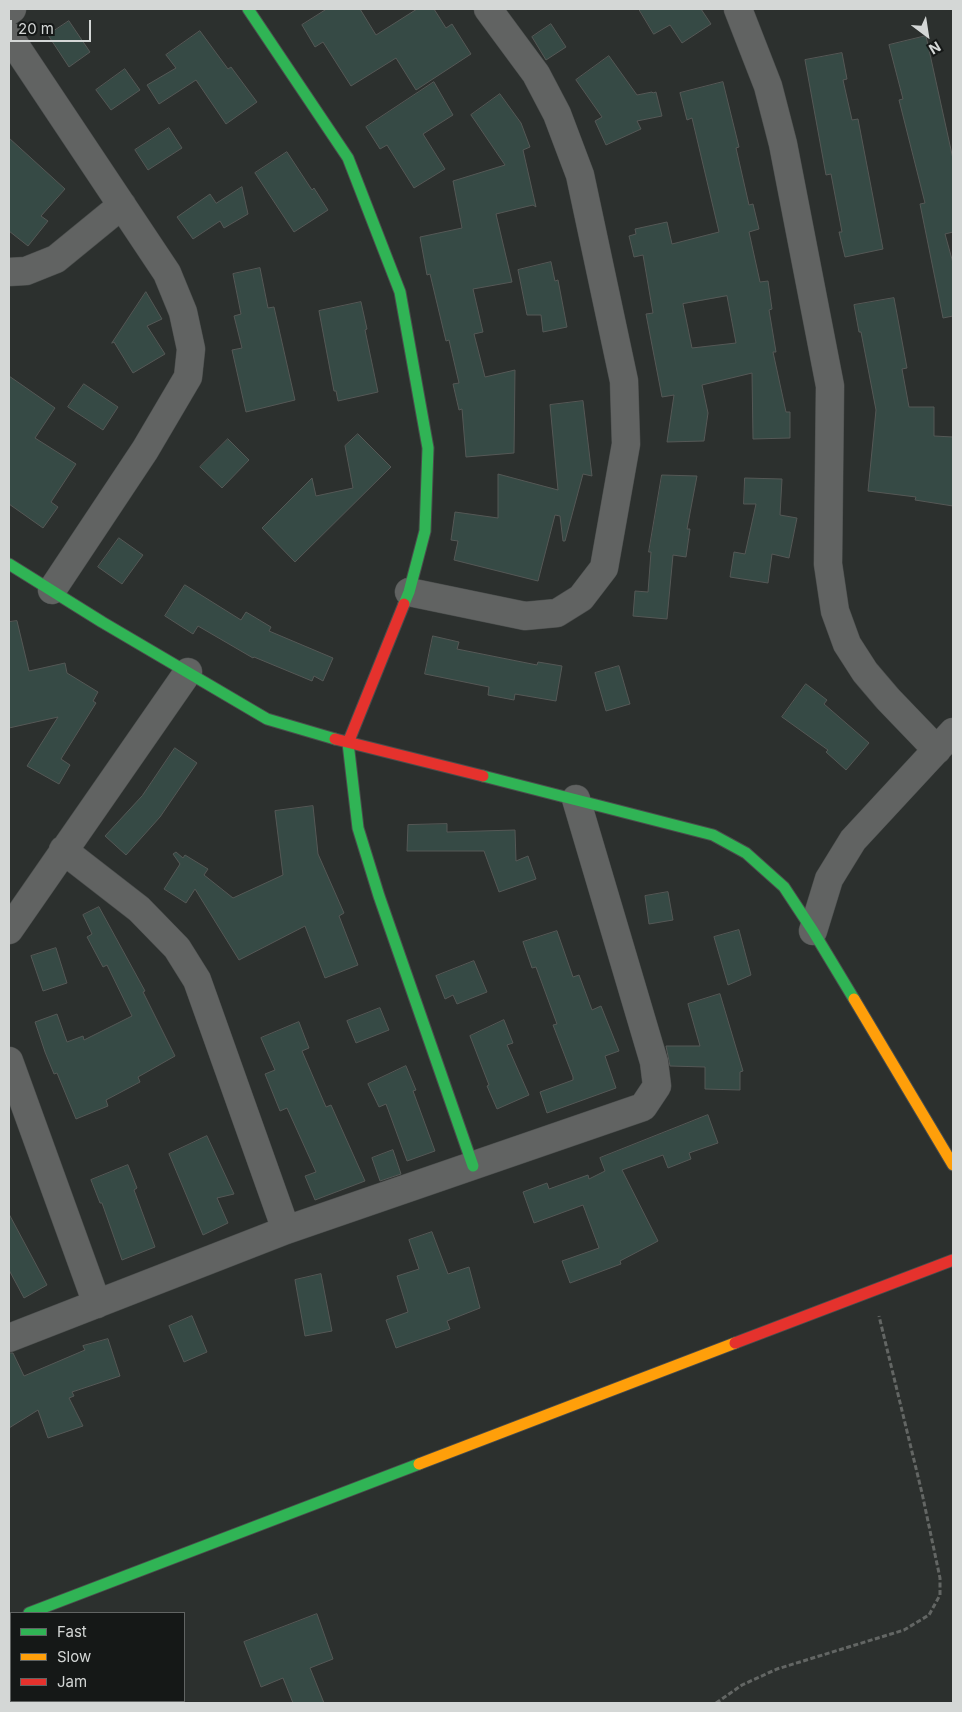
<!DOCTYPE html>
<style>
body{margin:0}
#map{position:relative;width:962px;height:1712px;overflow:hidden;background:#2c302e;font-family:Inter,sans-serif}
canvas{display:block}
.frame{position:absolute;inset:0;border:10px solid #d4d7d6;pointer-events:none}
.legend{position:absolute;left:10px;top:1612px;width:175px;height:90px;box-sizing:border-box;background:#151817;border:1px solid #616463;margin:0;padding:6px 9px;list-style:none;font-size:15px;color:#d4d7d6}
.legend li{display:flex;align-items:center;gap:10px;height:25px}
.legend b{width:25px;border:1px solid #616463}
.north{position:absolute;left:902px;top:10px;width:50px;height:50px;-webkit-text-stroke:4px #151817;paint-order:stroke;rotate:149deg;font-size:14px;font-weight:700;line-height:20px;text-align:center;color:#d4d7d6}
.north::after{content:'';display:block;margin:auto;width:18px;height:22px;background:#d4d7d6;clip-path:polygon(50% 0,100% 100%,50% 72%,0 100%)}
.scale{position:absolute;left:10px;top:20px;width:81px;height:22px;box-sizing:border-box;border:2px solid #d4d7d6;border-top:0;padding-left:6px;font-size:15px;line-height:18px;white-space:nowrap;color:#d4d7d6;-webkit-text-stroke:4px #151817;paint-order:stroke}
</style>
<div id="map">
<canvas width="962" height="1712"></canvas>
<div class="frame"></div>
<ul class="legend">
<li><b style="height:6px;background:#30b455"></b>Fast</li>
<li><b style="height:6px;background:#ff9f0a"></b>Slow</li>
<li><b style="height:6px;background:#e5322d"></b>Jam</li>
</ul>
<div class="north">N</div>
<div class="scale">20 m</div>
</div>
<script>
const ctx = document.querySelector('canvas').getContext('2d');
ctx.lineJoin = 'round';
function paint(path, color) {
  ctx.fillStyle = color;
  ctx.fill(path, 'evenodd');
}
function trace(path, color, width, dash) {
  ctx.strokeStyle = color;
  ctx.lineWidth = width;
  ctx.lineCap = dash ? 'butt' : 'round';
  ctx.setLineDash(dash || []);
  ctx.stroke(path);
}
const building = new Path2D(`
 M327,9H360L376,35L417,9H434L446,28L452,24L471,54L416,90L396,58L351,86L323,42L315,47L302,25Z
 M639,9H701L711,24L682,43L670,25L654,34Z
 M69,21L90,52L69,67L48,35Z
 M551,24L566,47L546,60L532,37Z
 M200,31L228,69L231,67L257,102L226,124L196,80L159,104L147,85L176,68L166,55Z
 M926,36L953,159V232L945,234L953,263V316L943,318L920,204L925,203L899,100L903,99L889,45Z
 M842,53L847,79L843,80L852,120L858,119L883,249L845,257L839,232H842L831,174L826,175L805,60Z
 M609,56L637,95L652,92L653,93L656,92L662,116L637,121L641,129L606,145L595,121L602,117L576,80Z
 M125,69L140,90L111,110L96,90Z
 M434,82L453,115L423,134L445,169L414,188L387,145L380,149L366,127Z
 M723,82L739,147L736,148L749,205L753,204L759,229L749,232L760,282L768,281L772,309L769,310L776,352H773L786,412H790V438L753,439L752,373L702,385L708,413L704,441L667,442L674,395L662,397L646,314L653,313L643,255L634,257L629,236L636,234L635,229L667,222L672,244L719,232L692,118L687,120L680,93ZM727,296L736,343L692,348L683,304Z
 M500,94L521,123L530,147L523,150L536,207L533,205L496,214L512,282L473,289L483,332L474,334L485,377L515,370L514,453L466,457L462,409L459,410L453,384L459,383L449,340L446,341L430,274L427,275L420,237L462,228L453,181L505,165L471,115Z
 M169,128L182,148L148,170L135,150Z
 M9,138L65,189L41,216L48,221L28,246L9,231Z
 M287,152L312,190L314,188L328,210L294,232L255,173Z
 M242,187L248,214L224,228L220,221L193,239L177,217L210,194L216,203Z
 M551,262L555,281L558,280L567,327L543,332L541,315H527L518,270Z
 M260,268L268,308L274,307L295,400L246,412L232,350L242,348L234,316L241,314L233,274Z
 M146,292L162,319L147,326L165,354L133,373L114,342L112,343Z
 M894,298L907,368L902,369L909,407H934V436L953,437V506L915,500L916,497L868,491L876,410L861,332H859L854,305Z
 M361,302L367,329L365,330L378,392L338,401L336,391H334L319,311Z
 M9,376L55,408L35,438L76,464L51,502L58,507L43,528L9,504Z
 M84,384L118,407L103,430L68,407Z
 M583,401L592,476L583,474L565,541H563L560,516L555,515L538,581L454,560L458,541L451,540L455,512L498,518V474L558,490L550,405Z
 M358,434L391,467L295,562L262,528L312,478L316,496L353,488L345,446Z
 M228,439L249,460L222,488L200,467Z
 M662,475L697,476L687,529H690L686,557L673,555L667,619L633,616L635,591L648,592L651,552H649Z
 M745,478L782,479L780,515L797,518L789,558L772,554L768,583L730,577L734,552L745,554L756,504H744Z
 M119,538L143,555L122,584L98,567Z
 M185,585L241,620L246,612L271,627L269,631L333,658L323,681L314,676L312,681L254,657L253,658L198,626L193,634L165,616Z
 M17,621L29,671L65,663L67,673L98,692L93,701L96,703L61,759L70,765L59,784L27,766L58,717L9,728V622Z
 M433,636L459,642L457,649L537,665L538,662L562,666L556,701L515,694L514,700L488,695L489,687L425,674Z
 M619,666L630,704L606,711L595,673Z
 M806,684L827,700L824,704L869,743L846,770L826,752L828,750L782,717Z
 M175,748L197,763L160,817L126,855L105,836L142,796Z
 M313,806L318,854L344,913L339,916L358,965L325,978L305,926L239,960L195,889L186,903L164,889L180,864L173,854L176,852L183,858L185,855L208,869L204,875L233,898L283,875L275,811Z
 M447,824V832L515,830L516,861L528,856L536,879L499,892L484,851H407L408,825Z
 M668,892L673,920L649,924L645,896Z
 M99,907L145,991L143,992L175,1056L138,1077L140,1082L106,1100L108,1106L76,1119L57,1073L54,1074L45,1052L35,1022L57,1014L67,1042L83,1036L84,1040L132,1016L107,965L103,967L87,937L92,934L83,915Z
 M739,930L751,975L728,985L714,937Z
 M557,931L573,977L579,975L592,1010L601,1006L619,1051L605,1056L616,1088L547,1113L540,1092L573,1080V1077L553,1025L557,1024L536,967L532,968L523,942Z
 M56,948L67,983L43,991L31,956Z
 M474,961L487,992L457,1004L453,995L445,999L436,976Z
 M720,994L743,1071L740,1072V1090L705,1089V1067L670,1066L666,1046H700L688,1004Z
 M380,1008L389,1030L356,1043L347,1021Z
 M504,1020L513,1043L507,1045L529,1095L497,1109L487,1086L489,1085L470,1036Z
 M299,1022L309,1048L302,1051L326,1107L331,1105L365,1181L315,1200L305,1176L316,1172L287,1108L280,1111L265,1074L275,1070L261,1038Z
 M406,1066L416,1090L413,1091L435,1151L407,1161L386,1104L379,1107L368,1084Z
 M708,1115L718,1143L689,1153L691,1159L668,1168L663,1155L622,1170L658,1241L620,1261L621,1264L570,1283L562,1261L599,1248L583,1205L534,1223L523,1192L547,1183L549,1189L588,1175L589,1179L605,1171L600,1158Z
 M207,1136L234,1194L217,1198L228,1223L203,1235L169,1154Z
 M393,1150L401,1174L380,1181L372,1158Z
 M128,1165L137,1188L134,1190L155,1247L122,1260L102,1203H100L91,1180Z
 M9,1214L47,1285L24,1298L9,1270Z
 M432,1232L448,1274L469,1267L480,1308L447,1321L450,1329L396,1348L386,1320L408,1312L397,1276L419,1269L409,1240Z
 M321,1274L332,1331L305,1336L295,1280Z
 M192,1316L207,1352L184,1362L169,1326Z
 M108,1339L120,1376L72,1392L74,1396L69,1398L83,1426L48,1438L38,1410L9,1428V1353H13L24,1376L85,1350L83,1346Z
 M317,1614L333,1659L310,1668L324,1703H293L283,1678L261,1687L244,1642Z`);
const path = new Path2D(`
 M716,1703L742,1685L777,1669L904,1630L929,1615L940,1595V1578L922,1493L879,1316`);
const street = new Path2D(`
 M738,9L768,86L783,144L830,386L828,564L835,611L847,644L865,672L888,699L937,750
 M9,11L12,9
 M9,36L167,273L183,312L191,349L188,377L145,450L52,590
 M9,272L26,271L56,259L122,205
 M409,592L525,616L557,613L581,598L604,568L626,444L624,381L580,175L557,114L536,74L488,9
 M63,850L139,909L177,948L197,980L286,1230
 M9,930L188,672
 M813,931L829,879L853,840L953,732
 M9,1061L97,1304
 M9,1338L286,1230L643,1107L657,1086L654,1062L576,799
 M80,1701L81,1703`);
const fast = new Path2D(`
 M248,9L348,158L400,292L428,448L425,531L409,592L404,604
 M9,564L102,622L267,719L335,739
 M350,738L348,743L358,828L379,896L473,1166
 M483,776L713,835L746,853L784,887L813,931L854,999
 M29,1613L419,1464`);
const slow = new Path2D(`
 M854,999L953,1165
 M419,1464L735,1343`);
const jam = new Path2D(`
 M350,738L404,604
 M335,739L483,776
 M735,1343L953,1260`);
paint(building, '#364a45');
trace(building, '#555856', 1);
trace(street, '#4a4d4c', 29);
trace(fast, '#4a4d4c', 13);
trace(slow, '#4a4d4c', 13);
trace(jam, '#4a4d4c', 13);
trace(path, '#636664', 3, [5, 2.5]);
trace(street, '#616362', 28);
trace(fast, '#30b455', 11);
trace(slow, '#ff9f0a', 11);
trace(jam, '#e5322d', 11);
</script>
